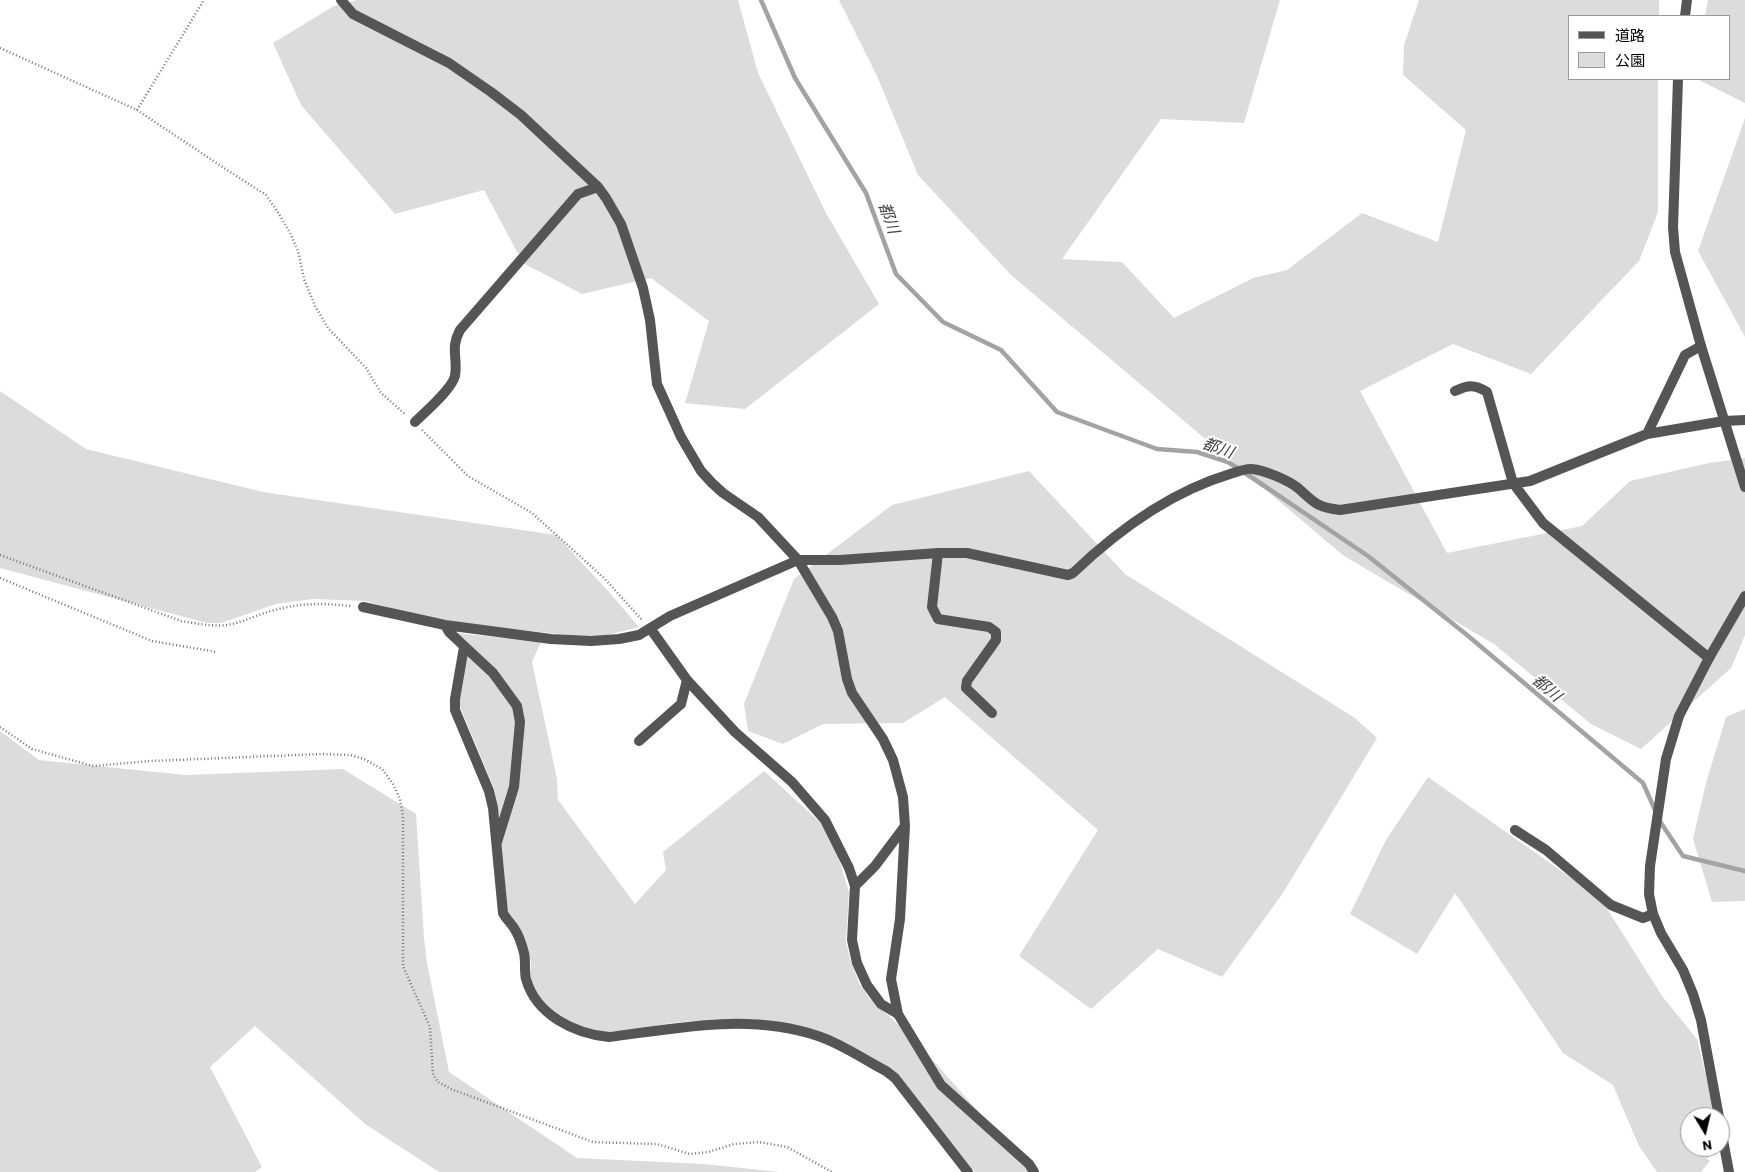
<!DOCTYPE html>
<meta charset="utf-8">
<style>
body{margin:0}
#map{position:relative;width:1745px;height:1172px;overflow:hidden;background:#fff;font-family:Barlow,"Noto Sans JP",sans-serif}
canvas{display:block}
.legend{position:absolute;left:1568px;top:15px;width:162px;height:65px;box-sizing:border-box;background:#fff;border:1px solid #999;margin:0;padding:6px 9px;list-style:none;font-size:15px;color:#000}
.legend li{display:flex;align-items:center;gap:10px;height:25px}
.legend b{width:25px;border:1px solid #999}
.north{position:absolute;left:1680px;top:1107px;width:50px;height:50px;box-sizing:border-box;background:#fff;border:1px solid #999;border-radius:50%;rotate:171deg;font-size:14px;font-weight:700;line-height:20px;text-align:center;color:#000}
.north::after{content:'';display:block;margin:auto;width:18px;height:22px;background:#000;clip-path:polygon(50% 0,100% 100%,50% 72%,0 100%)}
</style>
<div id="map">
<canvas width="1745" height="1172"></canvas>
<ul class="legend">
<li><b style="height:6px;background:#555"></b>道路</li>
<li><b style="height:14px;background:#dcdcdc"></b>公園</li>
</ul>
<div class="north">N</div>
</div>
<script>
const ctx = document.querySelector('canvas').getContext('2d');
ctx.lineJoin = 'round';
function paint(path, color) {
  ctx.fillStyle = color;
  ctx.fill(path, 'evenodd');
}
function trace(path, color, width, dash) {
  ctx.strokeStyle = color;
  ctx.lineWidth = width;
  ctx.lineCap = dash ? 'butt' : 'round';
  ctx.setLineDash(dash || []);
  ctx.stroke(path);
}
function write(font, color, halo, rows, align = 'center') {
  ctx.font = font + ' Barlow,"Noto Sans JP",sans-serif';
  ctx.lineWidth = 4;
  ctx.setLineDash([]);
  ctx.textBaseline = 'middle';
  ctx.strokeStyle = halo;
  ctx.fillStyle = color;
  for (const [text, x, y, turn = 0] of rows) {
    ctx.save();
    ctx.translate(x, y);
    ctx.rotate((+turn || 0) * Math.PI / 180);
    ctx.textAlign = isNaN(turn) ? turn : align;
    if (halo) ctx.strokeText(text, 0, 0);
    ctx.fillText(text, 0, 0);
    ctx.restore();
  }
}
const green = new Path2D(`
 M357,0H738L758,73L826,213L879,304L745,409L685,403L709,321L651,278L582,294L523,263L484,190L395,214L301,105L273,43L334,6Z
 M839,0H1280L1244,123L1161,119L1062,259L1122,262L1174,318L1253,278L1287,270L1362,213L1438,242L1466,130L1403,75L1404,45L1419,0H1659V16H1569V79H1658V212L1639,261L1531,374L1453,344L1360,391L1447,553L1582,526L1630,481L1709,463L1745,458V635L1731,668L1641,749L1591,724L1494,644L1344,556L1011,275L918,175L877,76Z
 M1708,0H1745V103L1697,79H1729V16H1705Z
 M1745,118V337L1698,251Z
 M0,391L86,449L263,492L556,535L609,592L639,627L604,636H579L474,625L414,614L364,601L313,599L276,604L221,623H207L0,568Z
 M1029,471L1125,574L1355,718L1377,738L1283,893L1222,977L1158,949L1091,1009L1019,956L1098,830L945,697L903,723L823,724L783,744L748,731L744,704L794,579L892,505Z
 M456,633L541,642L532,662L557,779L558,800L635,904L666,870L663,852L764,771L822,824L838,856L849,892L846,942L850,959L859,983L869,998L915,1040L1032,1172H975L896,1074L828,1034L792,1025L752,1019H715L671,1023L631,1030L604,1032L581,1027L558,1016L542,1001L530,981L531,962L522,937L507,914L500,851L495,791L459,704L467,654Z
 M1745,709V901L1712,902L1693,839L1706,783L1726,717Z
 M0,731L39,760L185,775L343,769L416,814L424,938L427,963L449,1072L577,1158L704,1164L779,1172H439L365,1124L255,1026L210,1067L262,1167L255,1172H0Z
 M1428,777L1601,899L1662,996L1697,1039L1716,1117H1690V1147H1717L1707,1159L1710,1161L1701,1172H1657L1639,1146L1613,1085L1563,1053L1455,893L1417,954L1350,914L1386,840Z`);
const stream = new Path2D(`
 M761,0L795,78L866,193L896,274L943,322L1001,350L1057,412L1157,449L1197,452L1228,462L1257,481L1368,556L1467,635L1643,783L1655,810
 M1659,820L1683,856L1745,871`);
const path = new Path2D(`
 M0,48L137,110L224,168L266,195L279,214L290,233L298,251L304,279L315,306L328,328L366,368L381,393L406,415
 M137,110L204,0
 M422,430L468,476L532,513L604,578L642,620
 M0,555L181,621C196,623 212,627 227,625C244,622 258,614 275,610C300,603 325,603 351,606
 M0,578L152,641L217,652
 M0,727L32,749L93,766L151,761L321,754L350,755L364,759L382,769L393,784L400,799L403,816V966L430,1027L433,1075L438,1082L451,1089L593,1142L657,1144L690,1154L708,1152L734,1144L759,1142L787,1147L832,1172`);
const minor = new Path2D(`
 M341,0L353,14L449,63L491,92L521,115L598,187L606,198L621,224L643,288L650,320L657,384L681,437L701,471L712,483L723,493L758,517L798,560L832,617L838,631L847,679L852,693L883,739L893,760L903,797L905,826L900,919L891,979L898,1014L941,1085L1029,1164L1034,1172
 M1455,391C1468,385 1474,384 1487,392L1513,483L1543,523L1709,658
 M415,422C425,412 452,389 455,376C458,358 450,348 460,330L578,194L598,187
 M1647,434L1685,355L1701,346
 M938,553L932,607L938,619L989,627L996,632V640L967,681L966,688L992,713
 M363,607L445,625L551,639L591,641L619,639L639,635L670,616L798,560H840L938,553H967L1068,575L1073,573C1118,530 1170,492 1230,474C1237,472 1246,468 1252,469C1264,470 1288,480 1298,488C1315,503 1316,507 1340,510L1530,481L1647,434L1724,421L1745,420
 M445,625L449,632L493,673L517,706L520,722L514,787L497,842
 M650,628L687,680L735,732L792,782L825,820L849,868L855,886L852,940L857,963L867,985L881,1004L898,1014
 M464,647L455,699V710L489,791L493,808L503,913C506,919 510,922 514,928C518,934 522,945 524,953C526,961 524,971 526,979C536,1015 575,1034 609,1037C679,1028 749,1013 818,1036C840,1043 865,1060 886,1071L895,1078L968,1172
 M639,741L681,704L687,680
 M1515,830L1546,850L1611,905L1643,918L1653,914
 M855,886L875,866L905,826`);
const tertiary = new Path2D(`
 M1685,16L1687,0
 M1678,79L1673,227L1675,252L1701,346L1745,487
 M1719,1117L1701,1020L1693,994L1683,970L1661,933L1653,914L1649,894L1650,866L1666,759L1679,716L1709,658L1745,596
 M1720,1124L1729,1172`);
const waterNames = [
 ["都川",889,218,70],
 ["都川",1218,448,19],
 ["都川",1547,688,40]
];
paint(green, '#dcdcdc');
trace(stream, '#a3a3a3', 4.5);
trace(path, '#777', 2.5, [1, 2.5]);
trace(minor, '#555', 10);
trace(tertiary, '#555', 10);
write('italic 16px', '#444', '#fff', waterNames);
</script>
